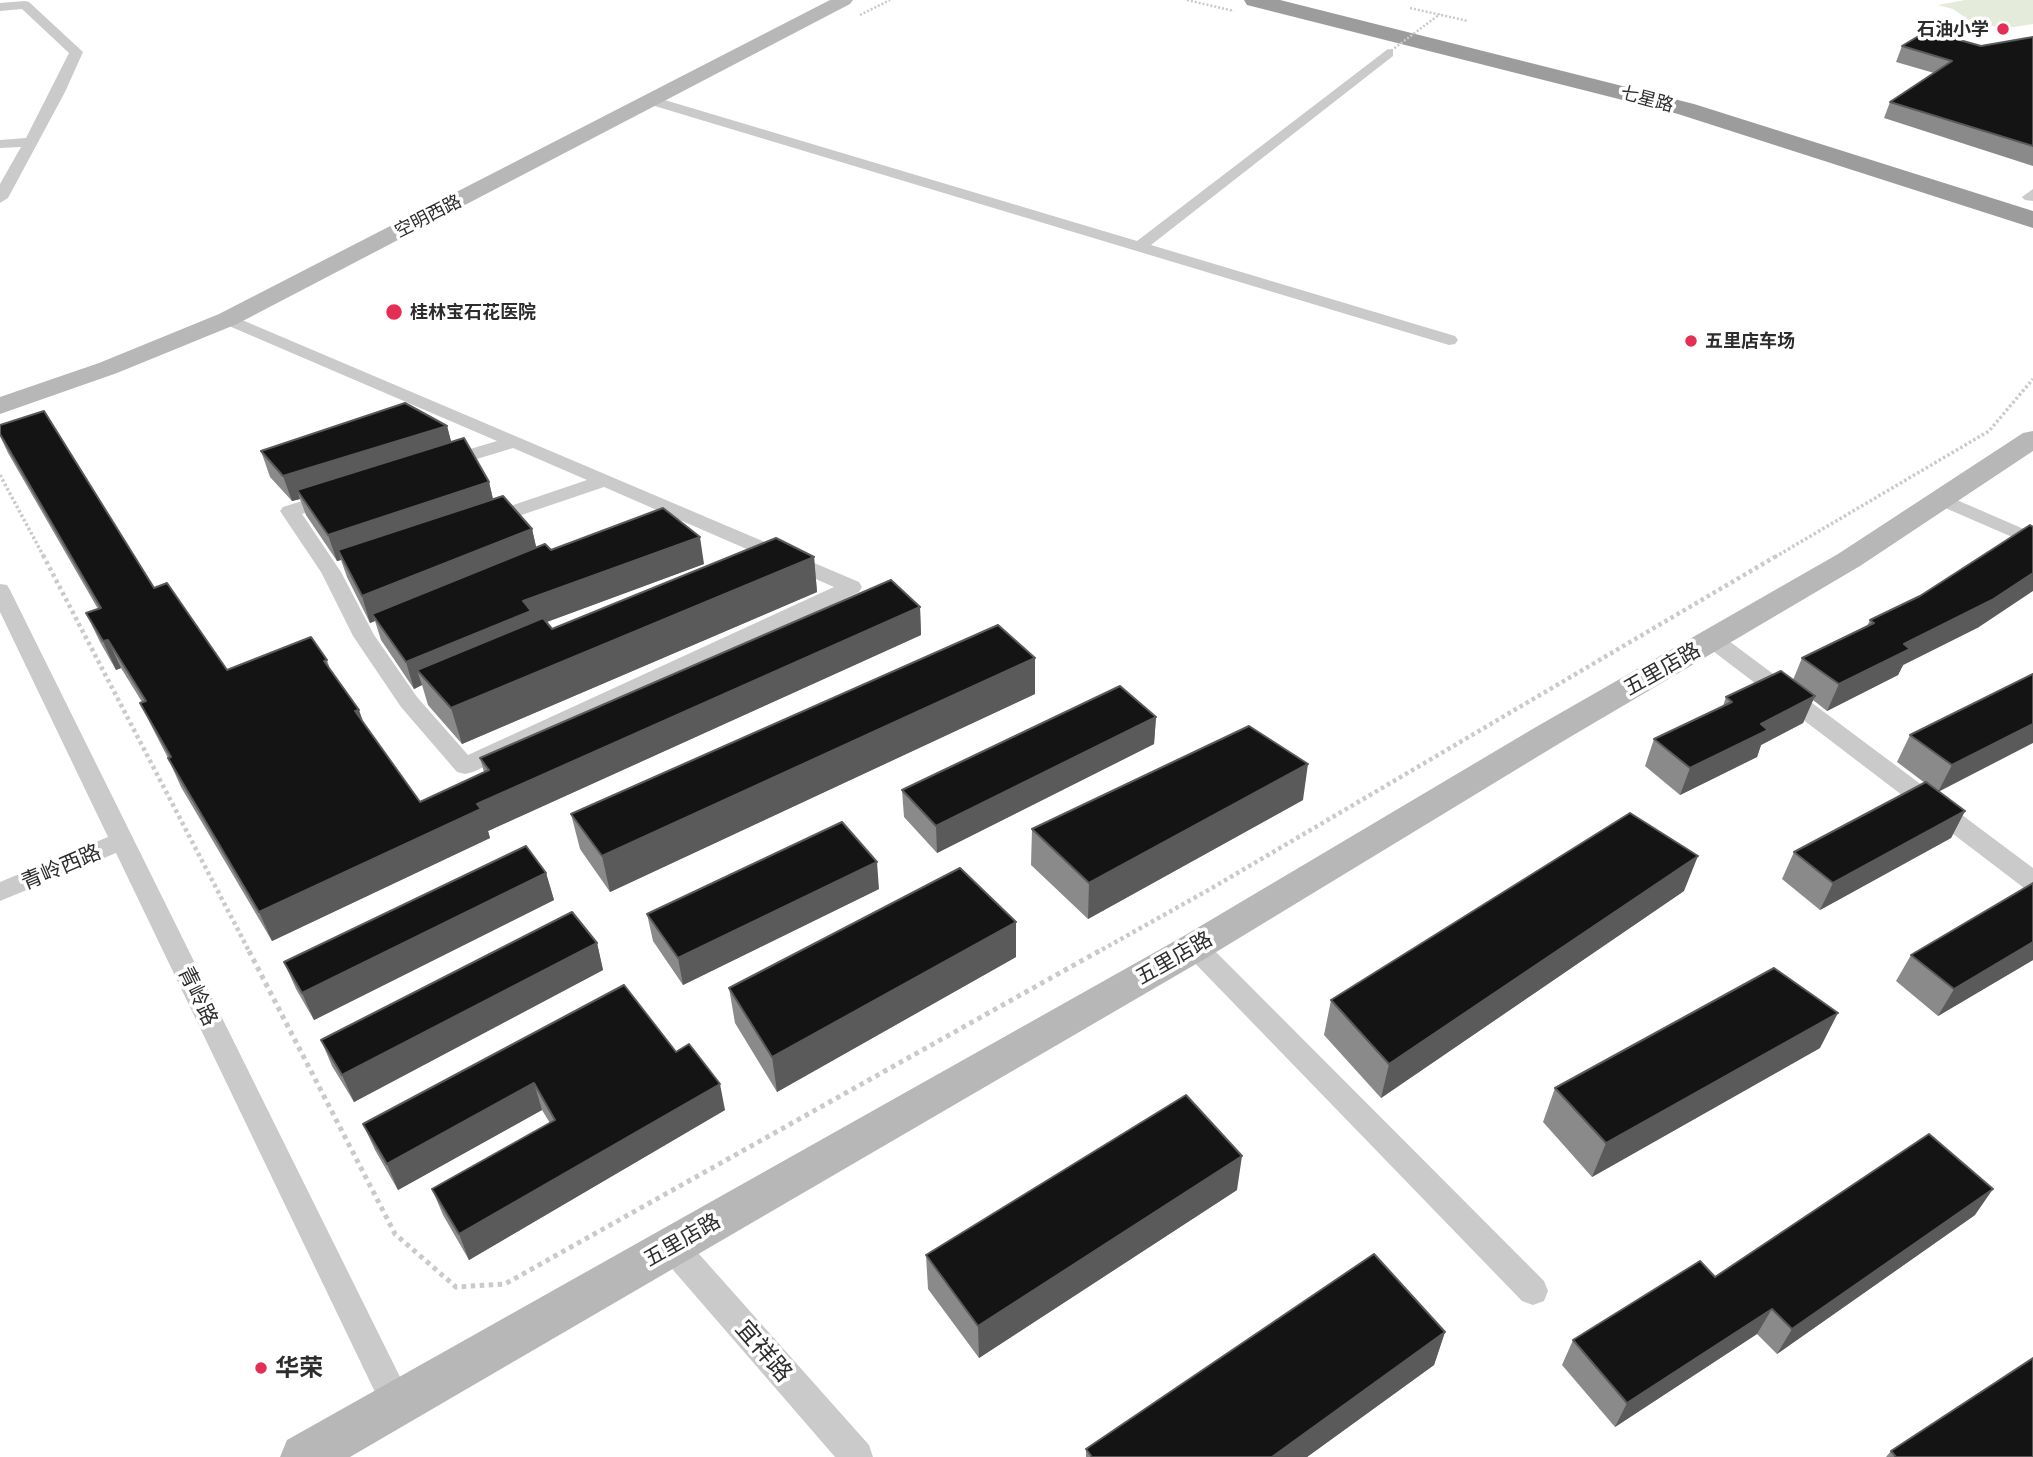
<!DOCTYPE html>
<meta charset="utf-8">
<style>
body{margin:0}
canvas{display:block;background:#fff}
</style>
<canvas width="2033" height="1457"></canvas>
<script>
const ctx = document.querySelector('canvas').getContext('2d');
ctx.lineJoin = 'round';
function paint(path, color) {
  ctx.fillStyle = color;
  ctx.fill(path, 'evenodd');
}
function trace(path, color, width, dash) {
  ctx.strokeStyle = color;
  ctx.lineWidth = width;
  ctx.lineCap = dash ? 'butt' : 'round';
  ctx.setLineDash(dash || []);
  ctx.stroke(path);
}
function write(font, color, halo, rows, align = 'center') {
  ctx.font = font + ' Commissioner,"Noto Sans SC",sans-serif';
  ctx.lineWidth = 7;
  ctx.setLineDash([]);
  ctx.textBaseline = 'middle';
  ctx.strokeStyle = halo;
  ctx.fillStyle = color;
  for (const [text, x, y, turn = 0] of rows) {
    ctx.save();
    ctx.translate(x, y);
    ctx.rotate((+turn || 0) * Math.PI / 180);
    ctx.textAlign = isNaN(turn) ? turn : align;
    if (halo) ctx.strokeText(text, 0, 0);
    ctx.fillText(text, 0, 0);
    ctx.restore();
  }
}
const green = new Path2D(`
 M1965,0H2033V24L2008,28L1991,26L1969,20L1953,9L1938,5Z`);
const pathFar3 = new Path2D(`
 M1187,0L1234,11
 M1410,8L1468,21
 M860,15L890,0`);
const pathFar2 = new Path2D(`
 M0,475L44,557
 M1775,557L1989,431L2033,379`);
const pathFar1 = new Path2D(`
 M43,555L250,953
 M1096,953L1212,888L1778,555`);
const path = new Path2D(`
 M249,951L395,1234L456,1287L505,1284L1099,951`);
const minor = new Path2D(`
 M25,1L29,2L83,52L65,92L8,198L0,203V184L21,147L0,148V140L26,138L69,53L22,9L0,11V3Z
 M1388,49L1393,50V56L1151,245L1455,336L1458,340L1455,344L1449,345L648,104L646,101L653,97L658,98L1137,241Z
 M2033,189V201L2025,200L2022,197Z
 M228,314L859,582L862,587L859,592L473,772L465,774L457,772L401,707L353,636L321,572L280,511L283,507L331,492L338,494L341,498L338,502L302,514L341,572L374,635L417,697L468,755L834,587L604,487L495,524H481L478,520L481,516L587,480L513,448L444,469L437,467L434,463L437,459L497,441L222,323L219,319L222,315Z
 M1943,494L2033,533V546L1936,504L1933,500Z
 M0,584L7,585L10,590L407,1391L412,1402L407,1413L396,1418L385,1413L116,853L0,901V882L108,837L0,612Z
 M1713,633L1721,635L2033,868V890L2024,888L1705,645L1702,640L1705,635Z
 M1195,937L1204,940L1544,1281L1548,1291L1544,1301L1533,1305L1522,1301L1186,954L1182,947L1186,940Z
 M672,1233L683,1236L869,1445L873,1457H835L661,1256L657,1246L661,1236Z`);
const secondary = new Path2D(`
 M830,0H853L850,4L237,324L117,373L0,414V397L99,363L219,314Z
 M2033,431V451L1860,566L1560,743L1208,957L350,1457H280L287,1440L1182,937L1536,727L1838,554L2023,433Z`);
const trunk = new Path2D(`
 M1244,0H1280L1694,104L2033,211V228L1678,114L1247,5Z`);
const pathBridge = new Path2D(`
 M1388,53L1440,14`);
const wall = new Path2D(`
 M2033,37V166L1884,118L1890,102L1934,73L1896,62L1902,46H1981Z
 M0,425L154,588L227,670L327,660L330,669L364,724L420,802L484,772L480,758L920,607L921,635L488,831L490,838L272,941L181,787L168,758L154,731L140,703L142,702L121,668L116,670L100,642L86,613L98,609L8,453L0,436Z
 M447,426L451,442L489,482L493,499L532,529L536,547L551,550L704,564L546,622L552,629L814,557L817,592L462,744L428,705L422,685L414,689L381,640L375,621L370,623L347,577L341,560L337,561L306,515L300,499L292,501L270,477L261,451Z
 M1870,620L1979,627L1903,665L1898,675L1827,711L1813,700L1803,723L1761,745L1757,757L1680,795L1645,766L1654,739L1723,706L1726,697L1793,680L1802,658L1867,626Z
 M1035,658V694L610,892L580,849L571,814Z
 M2033,674L1939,792L1965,811L1951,838L1820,910L1782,879L1794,852L1925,783L1897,762L1910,735Z
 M1156,717L1154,744L937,853L904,817L902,790Z
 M1303,800L1088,919L1031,865L1032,829Z
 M546,873L554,900L314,1020L296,989L284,962Z
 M2033,883V960L1938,1016L1896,981L1911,955Z
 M879,889L683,985L653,941L647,914Z
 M1684,891L1381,1098L1324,1035L1331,1000Z
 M597,943L603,970L354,1102L332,1066L321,1040Z
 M1016,957L777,1092L735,1023L729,988Z
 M1820,1048L1592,1177L1543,1122L1555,1088Z
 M676,1052L725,1110L469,1260L443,1215L432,1189L550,1123L542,1110L398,1190L375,1150L363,1124Z
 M1237,1190L979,1358L928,1289L926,1255Z
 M1975,1215L1777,1354L1757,1334L1615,1427L1562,1365L1573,1340L1715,1277Z
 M1445,1332L1434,1365L1307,1457H1086V1449Z
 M1891,1451L2033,1457H1886Z`);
const shadedWall = new Path2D(`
 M447,426L454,452L297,490L300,499L292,501L283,476Z
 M489,482L495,508L338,550L341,560L337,561L328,535Z
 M532,529L538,555L372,614L375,621L370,623L362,596Z
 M700,537L704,564L417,670L422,685L414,689L406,662L523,601Z
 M814,557L817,592L462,744L451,708Z
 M2033,573V591L1979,627L1903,665L1898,675L1827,711L1839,684L1904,644Z
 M920,607L921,635L488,831L490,838L272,941L259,912L477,804Z
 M108,640L121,668L116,670L103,641Z
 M1035,658V694L610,892L602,856Z
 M1815,696L1803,723L1761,745L1757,757L1680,795L1690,768L1761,724Z
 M359,710L369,738L355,711Z
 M1156,717L1154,744L937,853L936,826Z
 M2033,724V743L1938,792L1952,765Z
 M1308,764L1303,800L1088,919L1089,883Z
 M1965,811L1951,838L1820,910L1833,883Z
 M1698,856L1684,891L1381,1098L1389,1064Z
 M877,862L879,889L683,985L678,958Z
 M546,873L554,900L314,1020L302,993Z
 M1016,922V957L777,1092L772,1057Z
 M2033,942V960L1938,1016L1954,989Z
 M597,943L603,970L354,1102L342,1075Z
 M1838,1013L1820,1048L1592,1177L1606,1143Z
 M534,1083L542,1110L398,1190L387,1164Z
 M720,1084L725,1110L469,1260L459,1234Z
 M1242,1156L1237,1190L979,1358L978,1326Z
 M1993,1189L1975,1215L1777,1354L1792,1329Z
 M1772,1309L1757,1334L1615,1427L1627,1403Z
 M1445,1332L1434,1365L1307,1457H1272Z`);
const building = new Path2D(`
 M1927,31L1981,46L2033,37V146L1890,102L1952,61L1902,46Z
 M405,403L447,426L283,476L261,451Z
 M44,411L154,588L167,583L227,670L311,637L327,660L324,661L359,710L355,711L420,802L489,770L480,758L891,580L920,607L477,804L481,809L259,912L168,758L171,757L140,703L146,701L108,640L103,641L86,613L101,608L0,434V425Z
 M464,438L489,482L328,535L297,490Z
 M503,496L532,529L362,596L338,550Z
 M663,508L700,537L523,601L531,611L406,662L372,614L545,544L551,550Z
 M2030,525L2033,527V573L1992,600L1904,644L1910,649L1839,684L1802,658L1874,623L1870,620L1920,596Z
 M776,538L814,557L451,708L417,670L543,618L552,629Z
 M998,625L1035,658L602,856L571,814Z
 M1781,671L1815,696L1761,724L1768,730L1690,768L1654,739L1732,702L1726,697Z
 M2033,674V724L1952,765L1910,735Z
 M1120,686L1156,717L936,826L902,790Z
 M1249,726L1308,764L1089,883L1032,829Z
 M1926,782L1965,811L1833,883L1794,852Z
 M1630,813L1698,856L1389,1064L1331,1000Z
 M842,822L877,862L678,958L647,914Z
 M526,846L546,873L302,993L284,962Z
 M960,868L1016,922L772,1057L729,988Z
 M2033,883V942L1954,989L1911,955Z
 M572,912L597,943L342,1075L321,1040Z
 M1774,968L1838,1013L1606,1143L1555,1088Z
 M624,985L676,1052L689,1044L720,1084L459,1234L432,1189L555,1120L534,1083L387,1164L363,1124Z
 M1186,1095L1242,1156L978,1326L926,1255Z
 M1929,1134L1993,1189L1792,1329L1772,1309L1627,1403L1573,1340L1700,1261L1715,1277Z
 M1374,1254L1445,1332L1272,1457H1092L1086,1449Z
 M2033,1358V1457H1896L1891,1451Z`);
const markers = [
 [2003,29,7,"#e52e56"],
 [394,312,9,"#e52e56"],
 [1691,341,7,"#e52e56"],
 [261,1368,7,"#e52e56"]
];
const farPoinames = [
 ["石油小学",1989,29,"right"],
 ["桂林宝石花医院",410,312],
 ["五里店车场",1705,341]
];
const farStreetnames = [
 ["七星路",1647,99,15],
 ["空明西路",428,216,-27]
];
const streetNames = [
 ["五里店路",1662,669,-30],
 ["青岭西路",61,867,-23],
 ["五里店路",1174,958,-30],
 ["青岭路",198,996,64],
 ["五里店路",682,1240,-30]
];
const nearStreetnames = [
 ["宜祥路",764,1351,49]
];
const nearPoinames = [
 ["华荣",275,1368]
];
paint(green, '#e5ebda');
trace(pathFar3, '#cacaca', 2.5, [2, 2]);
trace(pathFar2, '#cacaca', 3.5, [2.5, 2.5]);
trace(pathFar1, '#cacaca', 4.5, [3.5, 3.5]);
trace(path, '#cacaca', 5, [4.5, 4.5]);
paint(minor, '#cacaca');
paint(secondary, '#b7b7b7');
paint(trunk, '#9c9c9c');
trace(pathBridge, '#cacaca', 2.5, [2, 2]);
paint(wall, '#8a8a8a');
paint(shadedWall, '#5a5a5a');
paint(building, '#141414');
trace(building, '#5a5a5a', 2);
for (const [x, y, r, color] of markers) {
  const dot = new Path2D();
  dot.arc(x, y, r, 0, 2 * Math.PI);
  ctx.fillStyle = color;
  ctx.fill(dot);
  trace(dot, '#fff', 2.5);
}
write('bold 18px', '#2d2d2d', '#fff', farPoinames, 'left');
write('18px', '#2d2d2d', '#fff', farStreetnames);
write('21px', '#2d2d2d', '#fff', streetNames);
write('24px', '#2d2d2d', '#fff', nearStreetnames);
write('bold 24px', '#2d2d2d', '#fff', nearPoinames, 'left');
</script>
